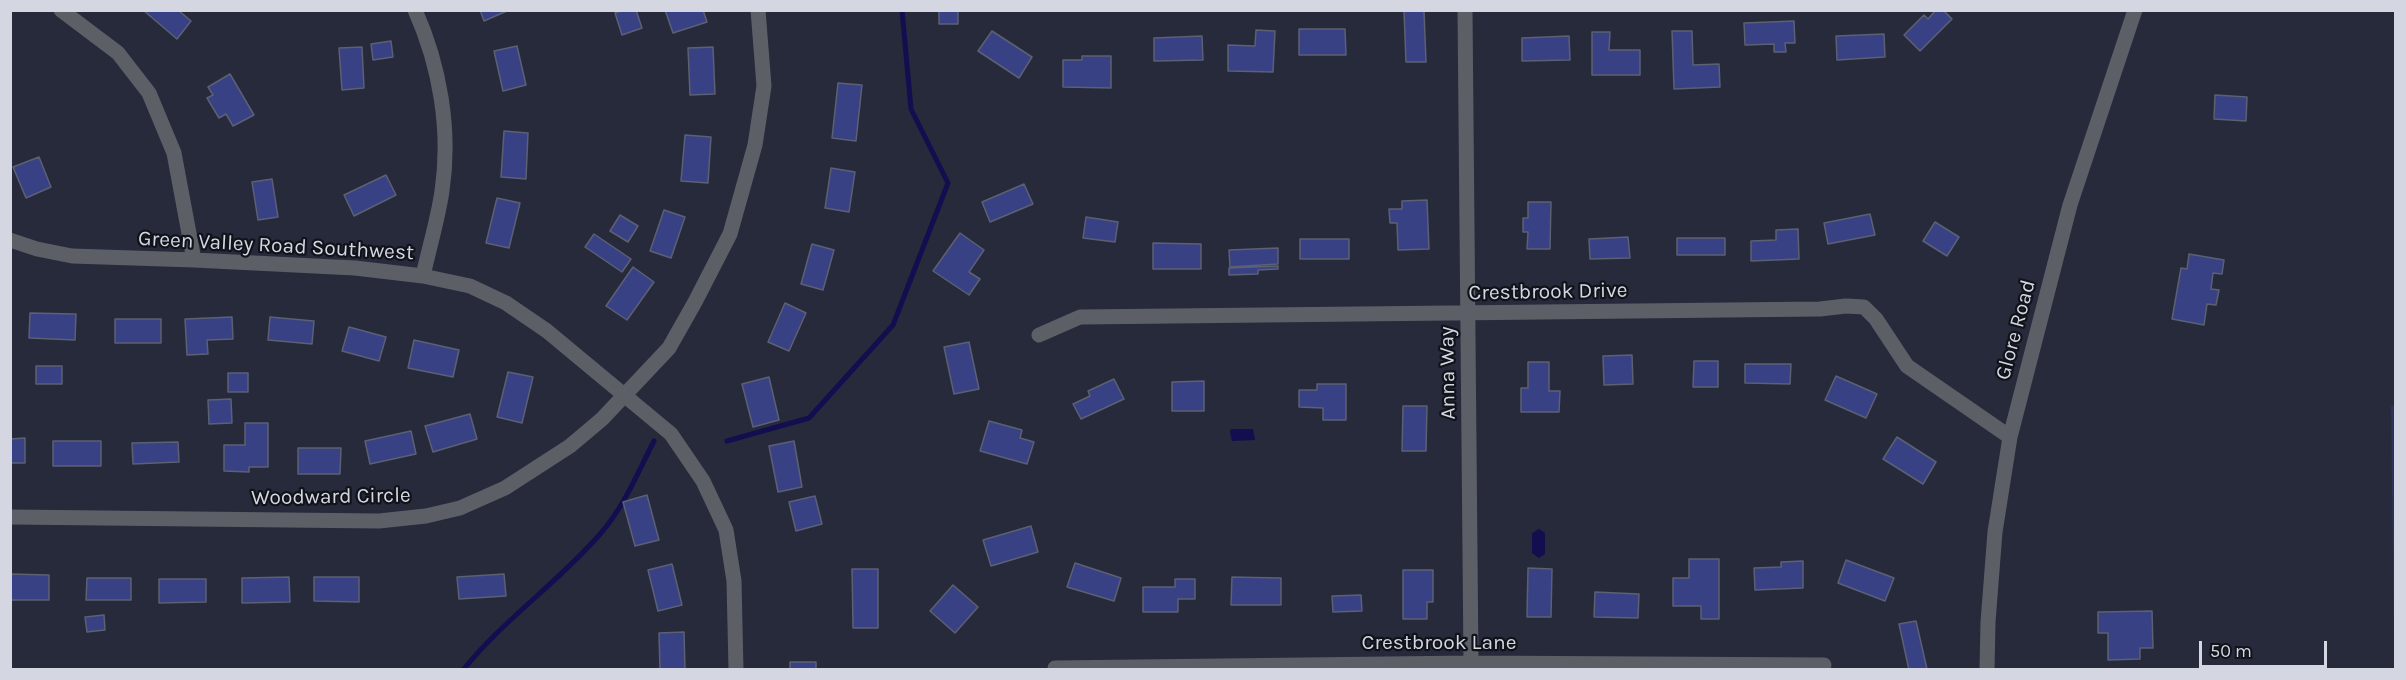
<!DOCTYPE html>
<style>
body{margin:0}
#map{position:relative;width:2406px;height:680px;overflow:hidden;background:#262a3a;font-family:Karla,sans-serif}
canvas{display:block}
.frame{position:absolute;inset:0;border:12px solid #d4d6e1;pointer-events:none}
.scale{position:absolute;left:2199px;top:641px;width:128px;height:27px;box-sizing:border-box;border:3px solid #d4d6e1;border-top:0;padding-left:8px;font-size:18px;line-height:21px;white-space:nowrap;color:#d4d6e1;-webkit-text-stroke:4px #11131a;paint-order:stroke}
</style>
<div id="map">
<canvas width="2406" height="680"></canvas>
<div class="frame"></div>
<div class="scale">50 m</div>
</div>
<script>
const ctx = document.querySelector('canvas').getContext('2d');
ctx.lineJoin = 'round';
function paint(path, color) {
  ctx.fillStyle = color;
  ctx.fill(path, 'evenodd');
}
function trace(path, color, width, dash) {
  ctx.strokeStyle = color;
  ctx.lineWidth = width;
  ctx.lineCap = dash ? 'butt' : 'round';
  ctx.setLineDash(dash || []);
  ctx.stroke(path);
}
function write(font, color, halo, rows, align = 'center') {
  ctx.font = font + ' Karla,sans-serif';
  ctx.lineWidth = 4.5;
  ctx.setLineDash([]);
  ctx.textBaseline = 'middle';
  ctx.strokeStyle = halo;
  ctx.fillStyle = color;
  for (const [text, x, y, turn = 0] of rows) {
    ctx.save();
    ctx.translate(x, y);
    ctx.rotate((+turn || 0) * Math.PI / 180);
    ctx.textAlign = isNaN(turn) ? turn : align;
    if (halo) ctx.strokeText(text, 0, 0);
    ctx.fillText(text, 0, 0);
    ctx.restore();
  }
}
const green = new Path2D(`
 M2395,405L2396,669L2394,670L2391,406Z`);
const water = new Path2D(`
 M1231,429H1253L1255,440L1232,441L1230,432Z
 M1539,529L1545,533V554L1539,558L1532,553V533Z`);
const stream = new Path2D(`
 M727,441L809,418L893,325L948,183L911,109L902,10
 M463,670C504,619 559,582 601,533C624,507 638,472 654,441`);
const building = new Path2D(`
 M143,10H178L191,21L177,39Z
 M480,10H507V11L484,21Z
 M623,10H636L642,28L622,35L615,13Z
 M665,10H703L707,22L673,33Z
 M939,10L958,11V24H939Z
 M1936,10H1943L1952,19L1920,51L1904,35L1924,15L1928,19Z
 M1404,11H1424L1426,62H1406Z
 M1794,21L1795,43H1785L1786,52H1774V44L1745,45L1744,23Z
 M1299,29H1345L1346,55H1299Z
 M1256,30L1275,31L1273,72L1228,71V45L1255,46Z
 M992,31L1032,57L1019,78L978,51Z
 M1672,31H1692L1693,65L1719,64L1720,87L1674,89Z
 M1592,32H1610L1609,50H1640V75H1592Z
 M1884,34L1885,57L1837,60L1836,36Z
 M1202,36L1203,60L1154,61V38Z
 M1569,36L1570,60L1522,61V38Z
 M391,41L393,57L373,60L371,44Z
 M517,46L526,85L503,91L494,51Z
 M362,47L364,88L342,90L339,48Z
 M713,47L715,94L690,95L688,48Z
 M1082,56H1111V88L1063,87V60H1082Z
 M230,74L254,115L233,126L226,114L219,118L207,98L213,95L208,87Z
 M838,83L862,85L856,141L832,138Z
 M2215,95L2247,97L2246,121L2214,119Z
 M504,131L528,133L526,179L501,177Z
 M685,135L711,137L708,183L681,181Z
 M39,157L51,187L26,198L13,167Z
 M831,168L855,172L849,212L825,208Z
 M386,175L396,195L354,216L344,195Z
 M272,179L278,217L258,220L252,182Z
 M1024,184L1033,204L990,222L982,202Z
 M497,198L520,203L509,248L486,243Z
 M1427,200L1429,249L1398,250L1397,223H1390L1389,209H1402V201Z
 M1528,202H1551L1550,249H1527L1528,232H1523V218H1528Z
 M664,210L685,217L671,258L650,251Z
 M1870,214L1875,235L1828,244L1824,223Z
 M620,215L638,226L628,242L610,231Z
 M1086,217L1118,222L1115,242L1083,238Z
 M1935,222L1959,237L1947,256L1923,241Z
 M1798,229L1799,259L1751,261V241L1776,240V230Z
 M960,233L984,250L969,272L980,279L969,295L933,271Z
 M594,234L631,259L622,272L585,247Z
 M1628,237L1630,258L1590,259L1589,239Z
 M1677,238H1725V255H1677Z
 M1300,239H1349V259H1300Z
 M1153,243L1201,244V269H1153Z
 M812,244L834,250L823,290L801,284Z
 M1278,248V264L1230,267L1229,250Z
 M2189,254L2224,260L2222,274L2213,273L2211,289L2219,290L2216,305L2207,304L2204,325L2172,319L2181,268L2187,269Z
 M1278,266V269L1258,270V274L1229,275V268Z
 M633,267L654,282L627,320L606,306Z
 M785,303L806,313L789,351L768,342Z
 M30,313L76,314L75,340L29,338Z
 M232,317L233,339L207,340L208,354L187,355L185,319Z
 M270,317L314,321L312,344L268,340Z
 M115,319H161V343H115Z
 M349,327L386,337L379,361L342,351Z
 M414,340L459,350L453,377L408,368Z
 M969,342L979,389L954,394L944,347Z
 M1632,355L1633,384L1604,385L1603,356Z
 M1694,361H1718V387H1693Z
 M1528,362H1549V391H1560L1559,412H1521V388H1528Z
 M1745,364H1791L1790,384L1745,383Z
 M36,366H62V384H36Z
 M508,372L533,377L522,423L497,417Z
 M228,373H248V392H228Z
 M1836,376L1877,394L1866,418L1825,400Z
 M769,377L779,420L753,427L742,384Z
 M1114,379L1124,399L1081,419L1073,404L1090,396L1088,391Z
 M1204,381V411H1172V382Z
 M1317,384H1346V420H1323V408L1299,407V390H1317Z
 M231,399L232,423L209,424L208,400Z
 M1403,406H1427L1426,451H1402Z
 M470,414L477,439L433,452L425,426Z
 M989,421L1022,430L1020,438L1034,442L1027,464L980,451Z
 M245,423H268V467H249V472L224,471V445H245Z
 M411,431L416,454L370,464L365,441Z
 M1897,437L1936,462L1923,484L1883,459Z
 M25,438V463H10V439Z
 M53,441H101V466H53Z
 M794,441L802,487L778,492L769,446Z
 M178,442L179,462L133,464L132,443Z
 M298,448H341L340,474H298Z
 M647,495L659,540L635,546L623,502Z
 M815,496L822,524L796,531L789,502Z
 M1031,526L1038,552L991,566L983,540Z
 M1689,559H1719V619H1701V606H1673V578H1689Z
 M1846,560L1894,578L1885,601L1838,583Z
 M1803,561V588L1755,590L1754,568L1781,567V562Z
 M1075,563L1121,578L1114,601L1067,587Z
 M672,564L682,605L658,611L648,570Z
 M1528,568L1552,569L1551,617H1527Z
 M852,569H878V628H853Z
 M1403,570H1433V602H1427V619H1403Z
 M10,574L49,575V600H10Z
 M504,574L506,596L459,599L457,577Z
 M289,577L290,602L242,603V578Z
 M314,577H359V602L314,601Z
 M1232,577L1281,578V605H1231Z
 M87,578H131V600H86Z
 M159,579H206V602L159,603Z
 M1175,579H1195V599H1178V612H1143V587H1175Z
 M953,585L978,607L955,633L930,611Z
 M1595,592L1639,594L1638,618L1594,617Z
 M1361,595L1362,611L1333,612L1332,596Z
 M2152,611L2153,648H2140V659L2108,660V633H2098V612Z
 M104,615L105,630L87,632L85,617Z
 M1916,621L1927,669L1909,670L1899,624Z
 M684,632L685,670H660L659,633Z
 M790,662H816V670H790Z`);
const minor = new Path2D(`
 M61,10L118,53L149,93L174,153L194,260
 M415,10C440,66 451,130 442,191C438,219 429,248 423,276
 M1465,10L1471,663
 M10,240L37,249L72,256L194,260L355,268L423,276L470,286L506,303L547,331L671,434L703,481L726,530L734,581L736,670
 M1039,335L1080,317L1820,309L1846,306L1864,307L1876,319L1907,366L2010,437
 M10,517L379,521L426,516L460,508L505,488L570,446L602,419L669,348L695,302L730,234L755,145L764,86L758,10
 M1055,668L1471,663L1824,665
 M1987,670L1988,622L1995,532L2010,437L2070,205L2135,10`);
const streetNames = [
 ["Green Valley Road Southwest",276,246,3],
 ["Crestbrook Drive",1548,292,-1],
 ["Glore Road",2016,330,-75],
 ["Anna Way",1448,373,-91],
 ["Woodward Circle",331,497,-1],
 ["Crestbrook Lane",1439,643]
];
paint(green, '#2b315c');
paint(water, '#120e4f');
trace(stream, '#120e4f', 5);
paint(building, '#394185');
trace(building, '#5c6073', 1.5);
trace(minor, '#5d5f67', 15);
write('21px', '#d4d6e1', '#11131a', streetNames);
</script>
